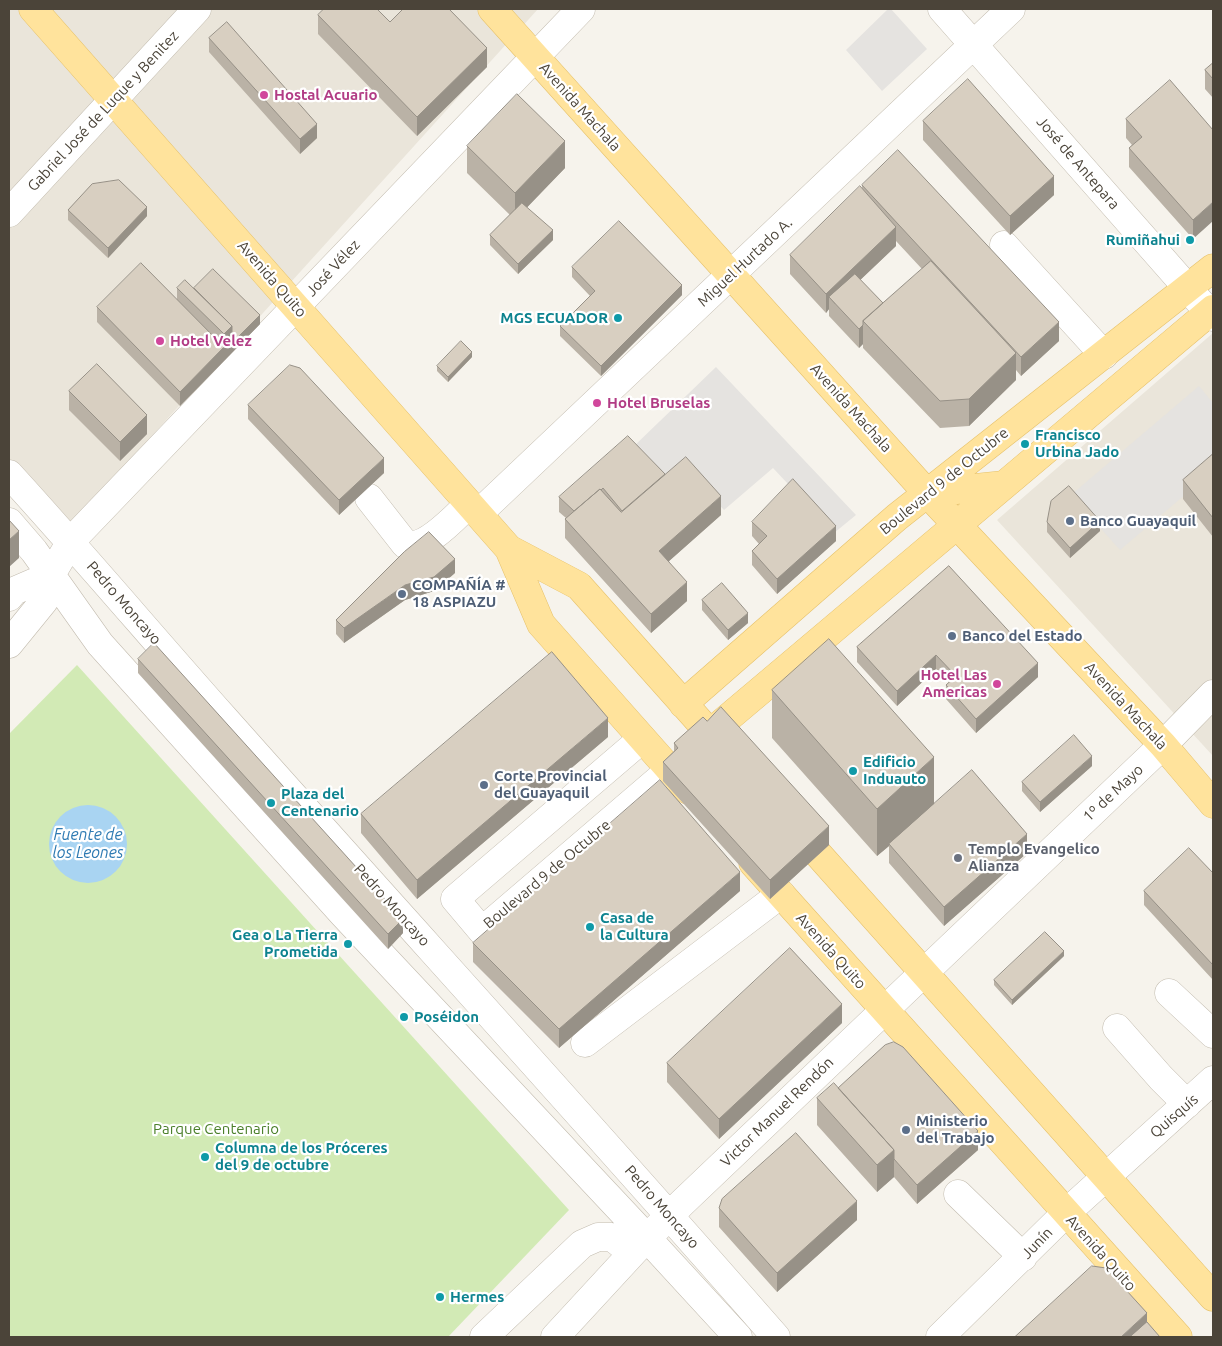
<!DOCTYPE html>
<meta charset="utf-8">
<style>
body{margin:0}
#map{position:relative;width:1222px;height:1346px;overflow:hidden;background:#f6f3ec;font-family:Ubuntu,sans-serif}
canvas{display:block}
.frame{position:absolute;inset:0;border:10px solid #4b4439;pointer-events:none}
</style>
<div id="map">
<canvas width="1222" height="1346"></canvas>
<div class="frame"></div>
</div>
<script>
const ctx = document.querySelector('canvas').getContext('2d');
ctx.lineJoin = 'round';
function paint(path, color) {
  ctx.fillStyle = color;
  ctx.fill(path, 'evenodd');
}
function trace(path, color, width, dash) {
  ctx.strokeStyle = color;
  ctx.lineWidth = width;
  ctx.lineCap = dash ? 'butt' : 'round';
  ctx.setLineDash(dash || []);
  ctx.stroke(path);
}
function write(font, color, halo, rows, align = 'center') {
  ctx.font = font + ' Ubuntu,sans-serif';
  ctx.lineWidth = 4.5;
  ctx.setLineDash([]);
  ctx.textBaseline = 'middle';
  ctx.strokeStyle = halo;
  ctx.fillStyle = color;
  for (const [text, x, y, turn = 0] of rows) {
    ctx.save();
    ctx.translate(x, y);
    ctx.rotate((+turn || 0) * Math.PI / 180);
    ctx.textAlign = isNaN(turn) ? turn : align;
    if (halo) ctx.strokeText(text, 0, 0);
    ctx.fillText(text, 0, 0);
    ctx.restore();
  }
}
const residential = new Path2D(`
 M9,9H538L54,544L9,492Z
 M1213,333V756L997,520Z`);
const green = new Path2D(`
 M77,665L569,1210L448,1337H9V734Z`);
const parking = new Path2D(`
 M888,9H891L927,49L882,91L846,50Z
 M716,367L856,515L834,533L773,468L724,510L687,471L668,486L632,448Z
 M1199,386L1213,403V471L1120,550L1071,495Z`);
const water = new Path2D(`
 M49 844a39 39 0 1 1 78 0a39 39 0 1 1-78 0Z`);
const minor = new Path2D(`
 M942,9L1213,317
 M9,213L197,9
 M1004,245L1104,355
 M9,474C82,554 152,637 224,718C407,924 594,1128 776,1337
 M369,498L405,544C425,551 455,517 469,504
 M478,514L1011,9
 M9,522L34,551L100,644L343,914L647,1238L738,1337
 M9,597L14,591L51,575
 M9,644L44,601L51,575L71,541L581,9
 M642,739L455,899L482,931L670,770
 M1169,993L1213,1034
 M1117,1028L1161,1078L1187,1104
 M585,1043L781,894
 M958,1194L1023,1257
 M484,1337L582,1244L598,1237H612L632,1253
 M555,1337L639,1246L682,1203L1163,745L1213,694
 M940,1337L1066,1213L1213,1080`);
const major = new Path2D(`
 M33,9L509,549L541,624L688,790
 M492,9L927,493L1163,745L1213,804
 M927,493L1004,485
 M509,549L579,586L723,748
 M683,704L897,517L1213,268
 M710,733L1213,309
 M794,827L1213,1297
 M753,863L1178,1337`);
const wall = new Path2D(`
 M318,15L390,22L487,67L417,136L318,34Z
 M209,38L317,138L300,154L209,52Z
 M1213,63V98L1205,89V70Z
 M1126,119L1213,130L1193,239L1129,167V148L1132,145L1126,138Z
 M923,121L1054,195L1010,235L923,140Z
 M467,146L565,168L527,207L553,240L518,274L490,245V235L510,215L467,173Z
 M862,185L1059,341L1021,376L1016,370V380L969,426L940,428L863,348V344L859,348L829,316V309L826,313L790,274V255L862,188ZM896,241L922,269L883,303L860,280L896,246Z
 M68,210L147,216L108,258L68,220Z
 M572,267L682,295L601,376L560,336V326L590,296L572,277Z
 M177,288H194L260,324L180,406L97,322V307L177,299Z
 M472,357L448,382L437,371V366Z
 M69,391L147,434L120,461L69,410Z
 M248,405L384,473L339,515L248,419Z
 M1213,454V537L1183,499V480Z
 M665,474L721,515L669,561L687,601L651,633L565,538V519L566,518L559,512V497Z
 M752,522L836,541L777,594L752,565V551L759,544L752,536Z
 M1047,522L1100,531L1070,558L1047,532Z
 M949,566L1038,677L976,733L946,699V685L949,682L936,669L897,706L857,662V647Z
 M455,573L434,591L405,600L344,643L336,634V620Z
 M702,600L748,623L728,640L702,610Z
 M138,659L403,933L388,949L138,673Z
 M772,690L934,803L1027,853L944,926L889,863V846L877,856L772,738Z
 M707,721L829,845L770,899L663,781V762L674,751V743Z
 M608,737L417,899L361,833V814Z
 M1092,766L1040,812L1022,791V782Z
 M1213,873V980L1144,905V891Z
 M740,891L559,1048L473,962V943Z
 M1064,956L1012,1005L994,985V980Z
 M842,1023L719,1139L667,1082V1063Z
 M838,1088L978,1150L917,1204L894,1177L877,1192L817,1125V1098Z
 M719,1208L857,1220L777,1292L719,1227Z`);
const shadedWall = new Path2D(`
 M487,48V67L417,136V117Z
 M317,124V138L300,154V139Z
 M565,141V168L515,220V193Z
 M1054,176V195L1010,235V216Z
 M1213,202V221L1193,239V220Z
 M147,207V216L108,258V248Z
 M896,227V246L835,304L829,297V309L826,313V294Z
 M553,230V240L518,274V264Z
 M682,285V295L601,376V366Z
 M260,315V324L180,406V392L224,347V334L232,326Z
 M1059,322V341L1021,376V357Z
 M863,325V344L859,348V329Z
 M472,352V357L448,382V377Z
 M1016,353V380L969,426V399Z
 M147,415V434L120,461V442Z
 M384,458V473L339,515V500Z
 M721,496V515L659,570V551Z
 M1100,521V531L1070,558V548Z
 M836,526V541L777,594V579Z
 M19,531V558L9,567V540Z
 M455,559V573L434,591L405,600L344,643V628L405,585Z
 M687,582V601L651,633V614Z
 M748,613V623L728,640V630Z
 M936,655V669L897,706V691Z
 M1038,663V677L976,733V719Z
 M608,718V737L417,899V880Z
 M1092,756V766L1040,812V802Z
 M934,757V805L889,844V846L877,856V809Z
 M829,826V845L770,899V880Z
 M1027,834V853L944,926V907Z
 M740,872V891L559,1048V1029Z
 M403,919V933L388,949V934Z
 M1064,951V956L1012,1005V1000Z
 M842,1004V1023L719,1139V1119Z
 M978,1131V1150L917,1204V1185Z
 M894,1150V1177L877,1192V1165Z
 M857,1201V1220L777,1292V1273Z
 M1147,1313V1332L1141,1337H1121Z`);
const building = new Path2D(`
 M324,9H377L390,22L403,9H449L487,48L417,117L318,15Z
 M227,22L317,124L300,139L209,38Z
 M1213,63V79L1205,70Z
 M968,79L1054,176L1010,216L923,121Z
 M1170,80L1213,130V202L1193,220L1129,148L1142,137L1126,119Z
 M517,94L565,141L515,193L467,146Z
 M898,150L1059,322L1021,357L862,185Z
 M119,180L147,207L108,248L68,210L92,184Z
 M860,186L896,227L826,294L790,255Z
 M522,203L553,230L518,264L490,235Z
 M619,221L682,285L601,366L560,326L595,291L572,267Z
 M931,261L1016,353L969,399L940,401L863,321Z
 M141,263L224,347L180,392L97,307Z
 M213,269L260,315L232,343V326L194,288Z
 M855,274L883,303L863,321V325L859,329L829,297Z
 M185,280L232,326L224,334L177,288Z
 M461,341L472,352L448,377L437,366Z
 M97,364L147,415L120,442L69,391Z
 M290,365L300,368L384,458L339,500L248,405Z
 M628,436L665,474L622,511L603,488L601,490L600,489L574,511L559,497Z
 M1213,454V518L1183,480Z
 M686,457L721,496L659,551L687,582L651,614L565,519L600,489L621,512Z
 M793,479L836,526L777,579L752,551L767,536L752,522Z
 M1069,486L1100,521L1070,548L1047,522L1051,501Z
 M9,520L19,531L9,540Z
 M429,532L455,559L434,577L405,585L344,628L336,620L404,552Z
 M949,566L1038,663L976,719L946,685L956,676L936,655L897,691L857,647Z
 M722,583L748,613L728,630L702,600Z
 M829,639L934,757L877,809L772,690Z
 M154,643L403,919L388,934L138,659Z
 M552,652L608,718L417,880L361,814Z
 M721,707L829,826L770,880L663,762L678,748L674,743L703,717L707,721Z
 M1074,735L1092,756L1040,802L1022,782Z
 M972,770L1027,834L944,907L889,844Z
 M660,780L740,872L559,1029L473,943Z
 M1189,848L1213,873V965L1144,891Z
 M1045,932L1064,951L1012,1000L994,980Z
 M790,948L842,1004L719,1119L667,1063Z
 M894,1042L903,1047L978,1131L917,1185L894,1159V1150L838,1088L885,1045Z
 M834,1083L894,1150L877,1165L817,1098Z
 M796,1133L857,1201L777,1273L719,1208L722,1199Z
 M1092,1266L1106,1268L1147,1313L1121,1337H1015Z
 M1147,1322L1160,1337H1130Z`);
const markers = [
 [264,95,5,"#d1479c"],
 [1190,240,5,"#0f9aa8"],
 [618,318,5,"#0f9aa8"],
 [160,341,5,"#d1479c"],
 [597,403,5,"#d1479c"],
 [1025,444,5,"#0f9aa8"],
 [1070,521,5,"#5c6f8a"],
 [402,594,5,"#5c6f8a"],
 [952,636,5,"#5c6f8a"],
 [997,684,5,"#d1479c"],
 [853,771,5,"#0f9aa8"],
 [484,785,5,"#5c6f8a"],
 [271,803,5,"#0f9aa8"],
 [958,858,5,"#6b7280"],
 [590,927,5,"#0f9aa8"],
 [348,944,5,"#0f9aa8"],
 [404,1017,5,"#0f9aa8"],
 [906,1130,5,"#5c6f8a"],
 [205,1157,5,"#0f9aa8"],
 [440,1297,5,"#0f9aa8"]
];
const hotelNames = [
 ["Hostal Acuario",274,95],
 ["Hotel Velez",170,341],
 ["Hotel Bruselas",607,403],
 ["Hotel Las",987,675,"right"],
 ["Americas",987,692,"right"]
];
const streetNames = [
 ["Avenida Machala",580,107,48],
 ["Gabriel José de Luque y Benitez",103,111,-47],
 ["José de Antepara",1078,163,49],
 ["Miguel Hurtado A.",745,262,-43],
 ["José Vélez",333,268,-47],
 ["Avenida Quito",272,279,49],
 ["Avenida Machala",851,408,48],
 ["Boulevard 9 de Octubre",944,481,-39],
 ["Pedro Moncayo",124,603,49],
 ["Avenida Machala",1126,706,47],
 ["1º de Mayo",1113,793,-43],
 ["Boulevard 9 de Octubre",547,874,-40],
 ["Pedro Moncayo",392,905,48],
 ["Avenida Quito",831,951,48],
 ["Victor Manuel Rendón",777,1112,-44],
 ["Quisquís",1174,1116,-41],
 ["Pedro Moncayo",662,1207,49],
 ["Junín",1037,1243,-46],
 ["Avenida Quito",1101,1253,48]
];
const cultureNames = [
 ["Rumiñahui",1180,240,"right"],
 ["MGS ECUADOR",608,318,"right"],
 ["Francisco",1035,435],
 ["Urbina Jado",1035,452],
 ["Edificio",863,762],
 ["Induauto",863,779],
 ["Plaza del",281,794],
 ["Centenario",281,811],
 ["Casa de",600,918],
 ["la Cultura",600,935],
 ["Gea o La Tierra",338,935,"right"],
 ["Prometida",338,952,"right"],
 ["Poséidon",414,1017],
 ["Columna de los Próceres",215,1148],
 ["del 9 de octubre",215,1165],
 ["Hermes",450,1297]
];
const serviceNames = [
 ["Banco Guayaquil",1080,521],
 ["COMPAÑÍA #",412,585],
 ["18 ASPIAZU",412,602],
 ["Banco del Estado",962,636],
 ["Corte Provincial",494,776],
 ["del Guayaquil",494,793],
 ["Ministerio",916,1121],
 ["del Trabajo",916,1138]
];
const worshipNames = [
 ["Templo Evangelico",968,849],
 ["Alianza",968,866]
];
const parkNames = [
 ["Parque Centenario",216,1129]
];
const waterNames = [
 ["Fuente de",88,835],
 ["los Leones",88,853]
];
paint(residential, '#eae5da');
paint(green, '#d2eab5');
paint(parking, '#e5e3e0');
paint(water, '#a9d4f2');
trace(minor, '#c2bbae', 29);
trace(major, '#e6c16a', 29);
trace(minor, '#fff', 28);
trace(major, '#ffe39c', 28);
paint(wall, '#bab2a6');
paint(shadedWall, '#979187');
paint(building, '#d8cfc1');
trace(building, '#979187', 1);
for (const [x, y, r, color] of markers) {
  const dot = new Path2D();
  dot.arc(x, y, r, 0, 2 * Math.PI);
  ctx.fillStyle = color;
  ctx.fill(dot);
  trace(dot, '#fff', 2);
}
write('bold 15px', '#b23c85', '#fff', hotelNames, 'left');
write('15px', '#4b4439', '#fff', streetNames);
write('bold 15px', '#0d838f', '#fff', cultureNames, 'left');
write('bold 15px', '#4e5e75', '#fff', serviceNames, 'left');
write('bold 15px', '#5b616d', '#fff', worshipNames, 'left');
write('15px', '#4a7f2a', '#fff', parkNames);
write('italic 16px', '#2e7ab2', '#fff', waterNames);
</script>
